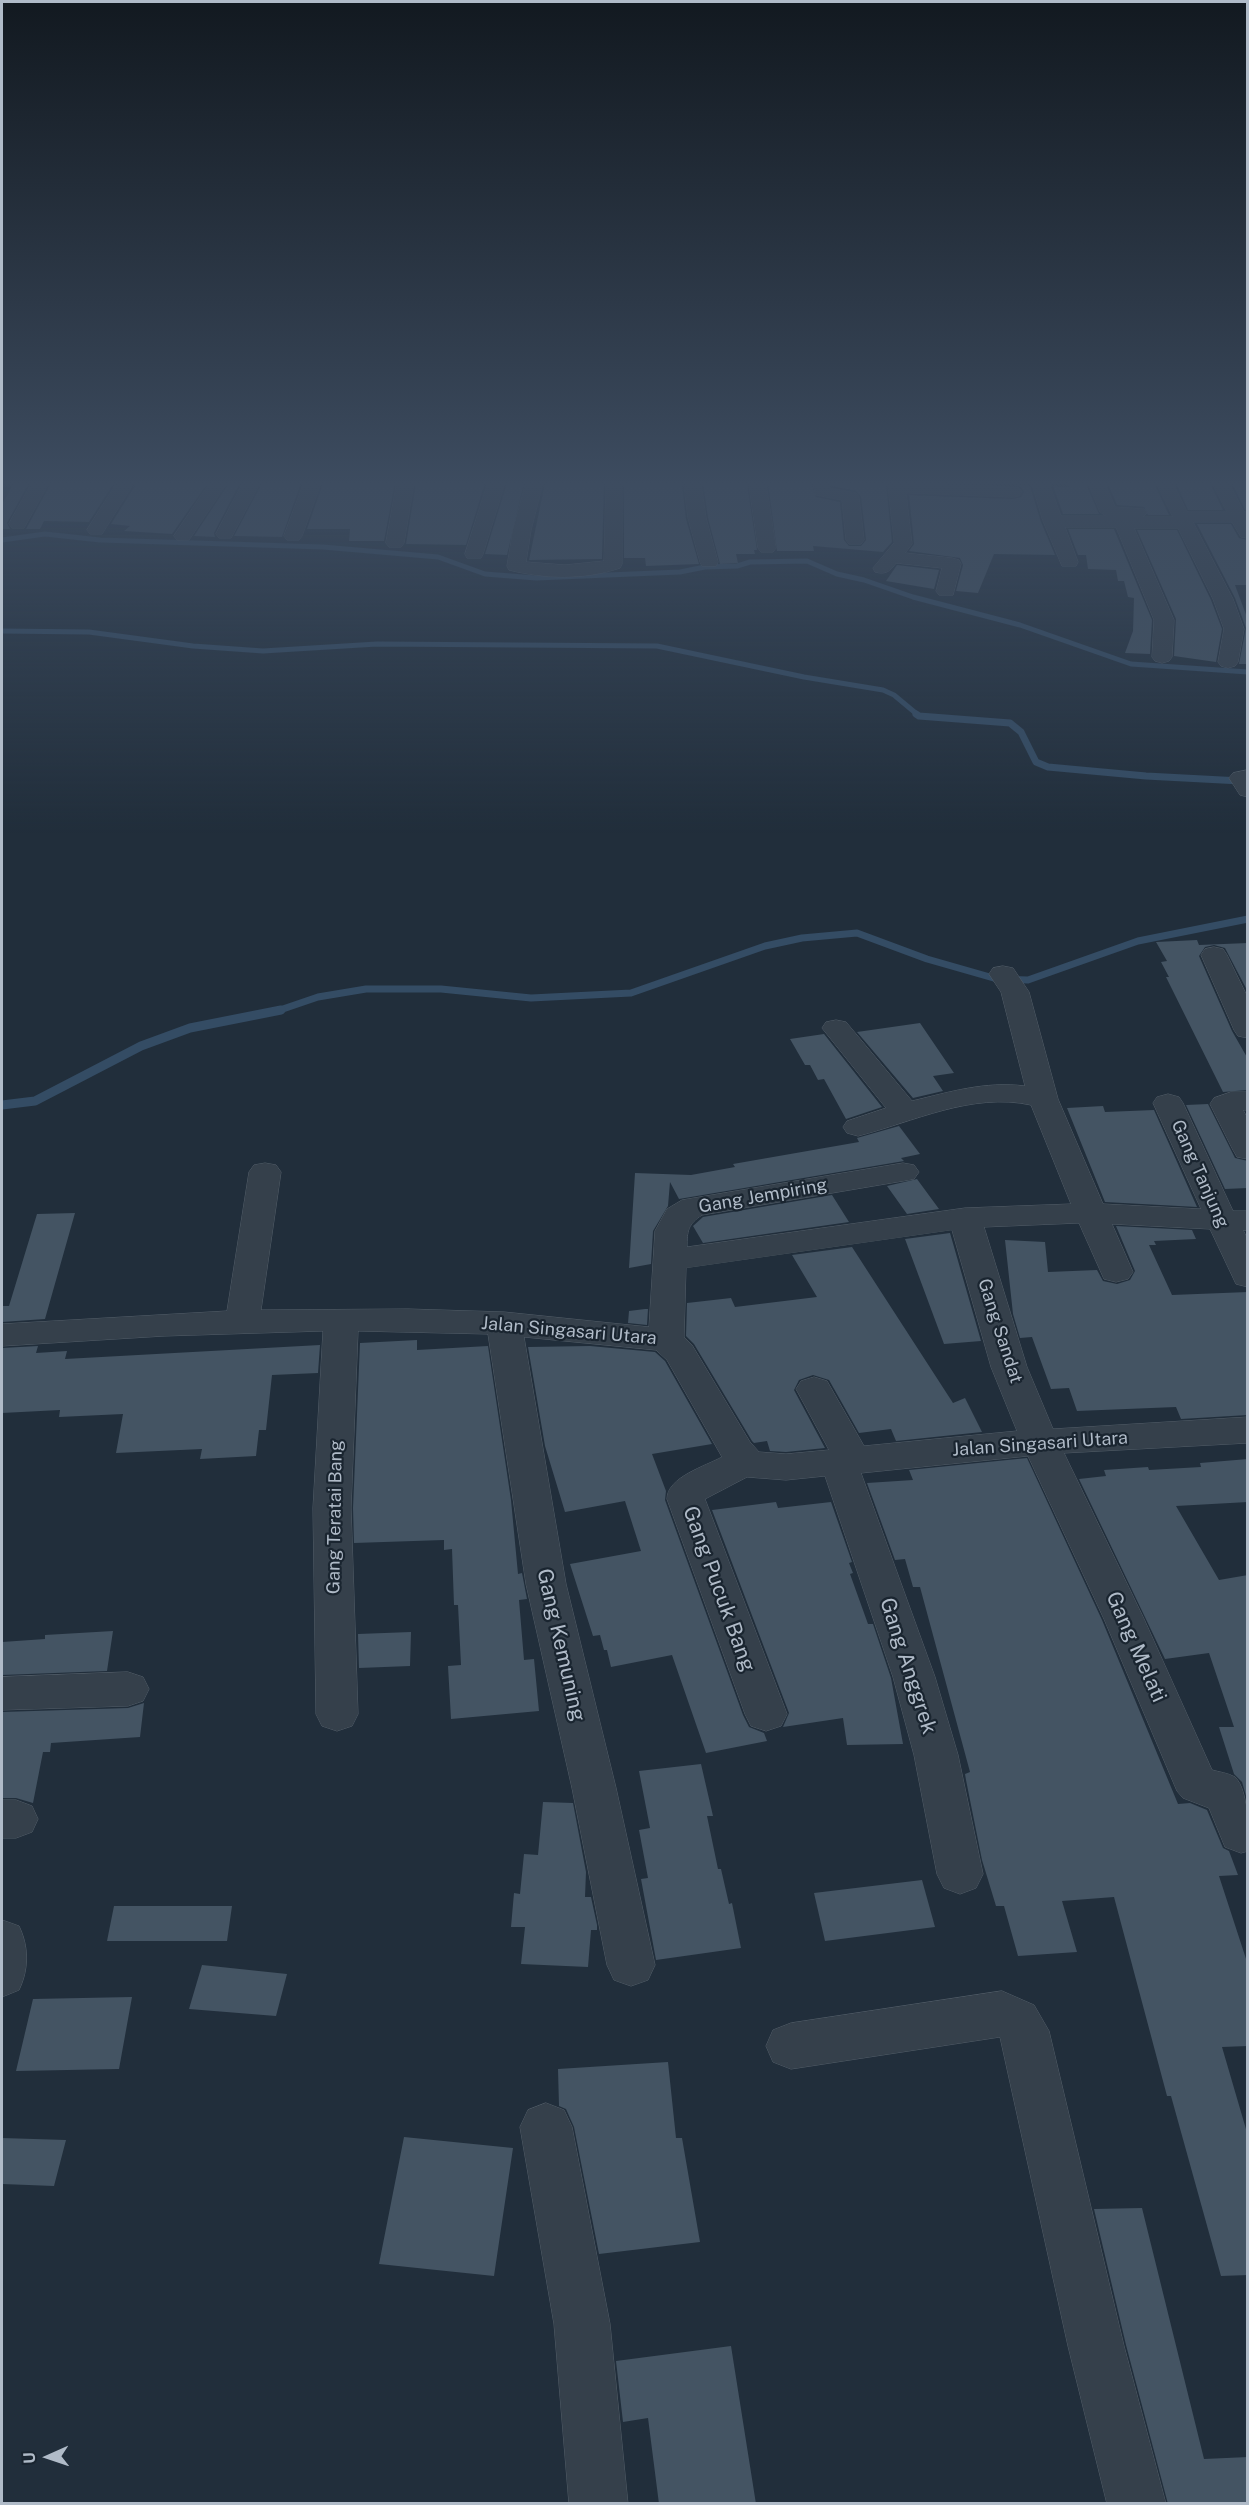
<!DOCTYPE html>
<style>
body{margin:0}
#map{position:relative;width:1249px;height:2505px;overflow:hidden;background:#212e3b;font-family:"Public Sans",sans-serif}
canvas{display:block}
.frame{position:absolute;inset:0;border:3px solid #b0bbc8;pointer-events:none}
.north{position:absolute;left:18px;top:2427px;width:60px;height:60px;-webkit-text-stroke:4px #1a2530;paint-order:stroke;rotate:267deg;font-size:16px;font-weight:700;line-height:24px;text-align:center;color:#b0bbc8}
.north::after{content:'';display:block;margin:auto;width:21px;height:27px;background:#b0bbc8;clip-path:polygon(50% 0,100% 100%,50% 72%,0 100%)}
</style>
<div id="map">
<canvas width="1249" height="2505"></canvas>
<div class="frame"></div>
<div class="north">U</div>
</div>
<script>
const ctx = document.querySelector('canvas').getContext('2d');
ctx.lineJoin = 'round';
function trace(path, color, width, dash) {
  ctx.strokeStyle = color;
  ctx.lineWidth = width;
  ctx.lineCap = dash ? 'butt' : 'round';
  ctx.setLineDash(dash || []);
  ctx.stroke(path);
}
function paint(path, color) {
  ctx.fillStyle = color;
  ctx.fill(path, 'evenodd');
}
function write(font, color, halo, rows, align = 'center') {
  ctx.font = font + ' "Public Sans",sans-serif';
  ctx.lineWidth = 4.5;
  ctx.setLineDash([]);
  ctx.textBaseline = 'middle';
  ctx.strokeStyle = halo;
  ctx.fillStyle = color;
  for (const [text, x, y, turn = 0] of rows) {
    ctx.save();
    ctx.translate(x, y);
    ctx.rotate((+turn || 0) * Math.PI / 180);
    ctx.textAlign = isNaN(turn) ? turn : align;
    if (halo) ctx.strokeText(text, 0, 0);
    ctx.fillText(text, 0, 0);
    ctx.restore();
  }
}
const streamFar2 = new Path2D(`
 M2,540L45,534L100,540L323,547L438,557L485,574L536,578L680,572L705,567L737,566L750,562L807,561L837,574L864,580L913,597L1020,625L1131,664L1248,672
 M2,631L89,632L193,646L263,651L377,644L657,646L804,677L883,690L894,695L918,715`);
const streamFar1 = new Path2D(`
 M916,714L919,716L1010,723L1021,732L1036,762L1048,767L1146,776L1241,781
 M277,1011L318,997L366,989H441L531,998L631,993L765,946L802,938L857,933L927,959L997,979L1028,980L1138,941L1248,919`);
const stream = new Path2D(`
 M2,1105L35,1101L141,1046L190,1028L281,1010`);
const building = new Path2D(`
 M14,483H29L7,523L10,529H2V504Z
 M51,483H114L89,522L44,521L40,529H26Z
 M229,483H240L214,533L215,537L194,536Z
 M262,483H301L282,537L234,536Z
 M323,483H395L384,541H349L350,529H307Z
 M416,483H485L466,545L406,544Z
 M507,483H524L507,555L485,554Z
 M545,483L604,484L602,559L529,560Z
 M682,483L686,519L699,564L646,566L645,558H624V484Z
 M703,483H747L757,550H754L755,554H736L738,563L720,564L708,518Z
 M768,483H811L816,497L840,502L844,540L849,546H861L866,540L861,497L856,491L832,486V483H886L892,542L883,552L813,546L814,551H777Z
 M1136,483H1154L1169,515H1148L1144,507L1117,505L1108,484Z
 M1176,483H1210L1223,510H1188Z
 M1232,483H1248V510H1245Z
 M136,484H207L172,534L124,531L130,526L111,524Z
 M1067,484H1086L1099,514H1063L1053,486L1070,487Z
 M1015,485L1030,486L1041,522L1055,555L994,554L978,593L956,591L963,565L960,558L909,551L914,544L909,495L1013,499L1021,497L1024,492L1021,487Z
 M1197,524H1231L1239,538L1248,540V585H1235L1248,620V664H1239L1246,628L1235,598Z
 M1068,529H1114L1152,620L1150,654L1125,653L1133,631L1134,598L1128,597L1124,581H1118L1116,570L1088,569L1086,555H1078Z
 M1137,530H1177L1211,600L1222,629L1216,662L1174,656L1176,619Z
 M897,565L939,570L934,589L886,581Z
 M1197,940L1199,945L1248,943V992L1225,948L1214,945L1205,947L1199,956L1232,1031L1248,1059V1090L1223,1092L1166,977H1169L1161,962L1167,961L1156,942Z
 M920,1023L954,1073L933,1076L943,1091L913,1098L857,1032Z
 M824,1034L882,1107L846,1119L824,1079L818,1080L810,1065H805L790,1039Z
 M1208,1104L1235,1158L1248,1161V1188L1225,1189L1186,1105Z
 M1103,1106L1105,1112L1154,1110L1197,1207L1105,1202L1067,1108Z
 M899,1126L920,1154L901,1158L904,1161L679,1199L670,1182L668,1206L653,1231L651,1264L629,1268L635,1173L691,1175L735,1167L733,1164L859,1142L857,1138Z
 M917,1179L939,1209L907,1214L887,1186Z
 M832,1195L849,1222L703,1243L693,1226L703,1217Z
 M75,1213L45,1319L2,1322V1306H9L37,1214Z
 M1116,1226L1192,1230L1196,1239L1154,1241L1156,1245H1149L1172,1295L1248,1292V1415L1181,1419L1176,1407L1077,1411L1069,1388L1051,1389L1032,1337L1020,1338L1013,1314L1005,1240L1045,1242L1048,1272L1097,1270L1103,1281L1117,1284L1130,1280L1135,1271Z
 M950,1233L981,1341L944,1344L905,1239Z
 M852,1247L953,1403L965,1398L982,1432L896,1441L891,1429L859,1433L829,1380L813,1375L799,1380L794,1390L825,1448L786,1452L770,1451L767,1441L754,1443L752,1441L694,1344L686,1336L687,1303L731,1298L735,1307L817,1297L792,1255Z
 M645,1309H648L647,1325L628,1323L629,1311Z
 M417,1340V1350L488,1346L511,1500L518,1574L522,1573L527,1599L519,1600L524,1660L534,1659L539,1711L451,1719L448,1666L461,1665L458,1605H454L452,1549L444,1550V1540L354,1543L353,1508L360,1343Z
 M320,1345L318,1373L272,1375L266,1430H259L256,1456L200,1459L202,1449L116,1453L123,1414L59,1417L60,1410L2,1413V1348L38,1346L36,1353L67,1351L65,1359Z
 M590,1346L655,1352L665,1361L712,1444L652,1454L666,1491L665,1500L743,1715L749,1727L764,1733L767,1741L706,1753L672,1655L611,1667L607,1650H604L600,1635L593,1636L570,1564L641,1551L625,1501L565,1512L545,1446L528,1347Z
 M1027,1458L1102,1620L1178,1804L1190,1803L1207,1810L1223,1848L1229,1851L1238,1875L1219,1876L1248,1965V2046L1222,2047L1248,2136V2275L1221,2276L1171,2096H1167L1114,1897L1062,1901L1077,1952L1018,1956L1004,1906H996L982,1860L966,1780L965,1774L970,1772L920,1587H913L905,1559L895,1560L867,1483L913,1480L909,1470Z
 M1248,1459V1502L1176,1506L1219,1580L1248,1575L1247,1799L1242,1782L1234,1774L1219,1727H1234L1209,1653L1165,1659L1079,1479L1106,1476L1104,1470L1148,1467L1149,1470L1201,1467L1200,1463Z
 M776,1502L778,1508L831,1502L852,1562L849,1563L853,1573L850,1574L868,1624H873L891,1678L903,1744L847,1745L843,1718L783,1727L789,1713L712,1510Z
 M113,1631L107,1671L2,1675V1642L45,1639V1635Z
 M411,1632L410,1666L359,1668L358,1634Z
 M144,1703L140,1737L51,1743L50,1752H43L33,1803L16,1798H2V1712L128,1708Z
 M701,1764L713,1816H707L718,1869H721L729,1904L732,1903L741,1948L656,1960L641,1879L648,1878L639,1830L650,1828L639,1771Z
 M543,1802L573,1803L586,1872L585,1897H591L597,1925V1930H591L588,1967L521,1964L525,1927H511L514,1893L520,1894L524,1854L538,1855Z
 M922,1880L935,1927L825,1941L814,1893Z
 M114,1906H232L227,1941H107Z
 M202,1965L287,1974L276,2016L189,2009Z
 M132,1997L119,2069L16,2071L33,1999Z
 M668,2062L676,2138H682L700,2242L599,2254L574,2127L566,2109L559,2106L558,2069Z
 M404,2137L513,2148L494,2276L379,2264Z
 M2,2138L66,2140L54,2186L2,2184Z
 M1142,2208L1204,2459L1248,2457V2504H1168L1126,2345L1094,2209Z
 M731,2346L756,2504H659L648,2418L623,2422L616,2361Z`);
const minor = new Path2D(`
 M32,483H49L24,528H12L9,524Z
 M117,483H134L102,534H90L87,530Z
 M210,483H227L189,540H177L174,536Z
 M243,483H260L231,538H219L216,534Z
 M304,483H321L302,536L299,540H287L284,536Z
 M397,483H414L404,543L401,547H389L386,543Z
 M488,483H505L483,554L481,558H467L465,554Z
 M526,483H543L531,530L526,562L565,565L604,561L606,483H622V564L620,568C584,580 545,579 509,570L507,566L513,530Z
 M684,483H701L706,518L718,562L716,566H702L700,562L688,518Z
 M749,483H766L776,548L773,552H761L758,548Z
 M813,483H830V488L856,493L859,497L864,540L861,544H849L846,540L842,500L816,495Z
 M888,483L1013,487L1019,488L1022,492L1019,496L1013,497L906,493L912,544L905,553L952,558L959,560L961,564L953,595H939L936,591L942,568L896,563C890,571 886,575 875,572L873,568L894,543Z
 M1032,483H1049L1061,516H1106L1100,512L1088,483H1105L1115,507L1144,509L1147,513L1143,517H1173L1156,483H1173L1187,512H1227L1212,483H1229L1244,512H1248V538L1241,537L1232,522H1193L1233,599L1244,629L1238,662L1235,666L1228,668L1221,666L1218,662L1224,629L1213,599L1178,528H1134L1174,620L1172,657L1169,661L1162,663L1155,661L1152,657L1154,620L1116,527H1065L1078,562L1076,566H1062L1043,521Z
 M1248,770V797L1240,795L1229,778L1233,773Z
 M1214,947L1223,949L1227,955L1248,998V1038L1238,1036L1234,1030L1201,955L1205,949Z
 M1003,966L1013,968L1029,992L1058,1099L1103,1204L1201,1209L1153,1103L1157,1097L1168,1094L1179,1097L1183,1103L1233,1211H1248V1231L1243,1230L1248,1240V1287L1236,1284L1210,1229L1112,1224L1133,1272L1128,1279L1116,1282L1104,1279L1079,1223L984,1227L1027,1367L1053,1429L1248,1417V1443L1064,1453L1144,1619L1212,1770C1219,1772 1228,1773 1235,1777C1249,1791 1248,1830 1248,1851L1241,1853L1225,1847L1209,1808L1183,1798L1177,1791L1104,1619L1028,1456L861,1473L935,1677L958,1755L983,1874L976,1888L960,1894L944,1888L937,1874L914,1755L893,1677L825,1476L786,1480L747,1477L705,1499L787,1714L781,1726L766,1731L751,1726L745,1714L667,1499C667,1477 706,1466 722,1457L667,1360L656,1350L524,1337L566,1584L616,1788L655,1965L648,1980L631,1986L614,1980L607,1965L572,1788L526,1584L488,1334L358,1331L351,1508L358,1714L352,1726L337,1731L322,1726L316,1714L313,1508L323,1331L164,1336L2,1346V1324L227,1311L249,1172L254,1165L265,1163L276,1165L281,1172L261,1310L408,1309L504,1312L649,1327L655,1231L667,1209L682,1200L903,1163L914,1165L919,1172L914,1179L903,1181L702,1215C688,1224 687,1231 687,1247L965,1208L1071,1204L1031,1105C972,1092 913,1122 858,1136L847,1133L843,1127L847,1121L886,1108L822,1028L826,1022L836,1020L846,1022L912,1101C950,1092 985,1081 1025,1086L1001,992L989,974L993,968ZM952,1230L991,1367L1017,1431L864,1446L827,1381L814,1377L801,1381L796,1389L829,1450L786,1454L759,1452L750,1442L692,1345L684,1337L686,1268Z
 M1231,1092H1248V1110H1243L1248,1119V1159L1237,1157L1233,1150L1210,1104L1214,1098Z
 M128,1672L143,1677L149,1689L143,1701L128,1706L2,1710V1677Z
 M2,1800H16L32,1806L38,1819L32,1832L16,1838H2Z
 M2,1920L19,1926C29,1947 29,1969 19,1990L2,1997Z
 M1002,1991L1034,2005L1049,2031L1124,2346L1166,2504H1107L1068,2346L1000,2037L791,2069L773,2062L766,2046L773,2030L791,2023Z
 M546,2103L564,2110L572,2127L610,2324L628,2504H569L554,2324L520,2127L528,2110Z`);
const streetNames = [
 ["Gang Tanjung",1200,1174,66],
 ["Gang Jempiring",763,1196,-10],
 ["Jalan Singasari Utara",569,1331,5],
 ["Gang Sandat",1000,1331,72],
 ["Jalan Singasari Utara",1040,1444,-4],
 ["Gang Teratai Bang",335,1517,-89]
];
const nearStreetnames = [
 ["Gang Pucuk Bang",719,1589,70],
 ["Gang Kemuning",561,1645,77],
 ["Gang Melati",1136,1647,66],
 ["Gang Anggrek",908,1666,72]
];
trace(streamFar2, '#344c64', 5);
trace(streamFar1, '#344c64', 7);
trace(stream, '#344c64', 9);
paint(building, '#445463');
trace(minor, '#535e69', 1);
paint(minor, '#35404b');
const sky = ctx.createLinearGradient(0, 0, 0, 834);
sky.addColorStop(0, '#121920');
sky.addColorStop(0.58, '#3d4c60');
sky.addColorStop(1, '#3d4c6000');
ctx.fillStyle = sky;
ctx.fillRect(0, 0, 1249, 834);
write('18px', '#b0bbc8', '#1a2530', streetNames);
write('21px', '#b0bbc8', '#1a2530', nearStreetnames);
</script>
